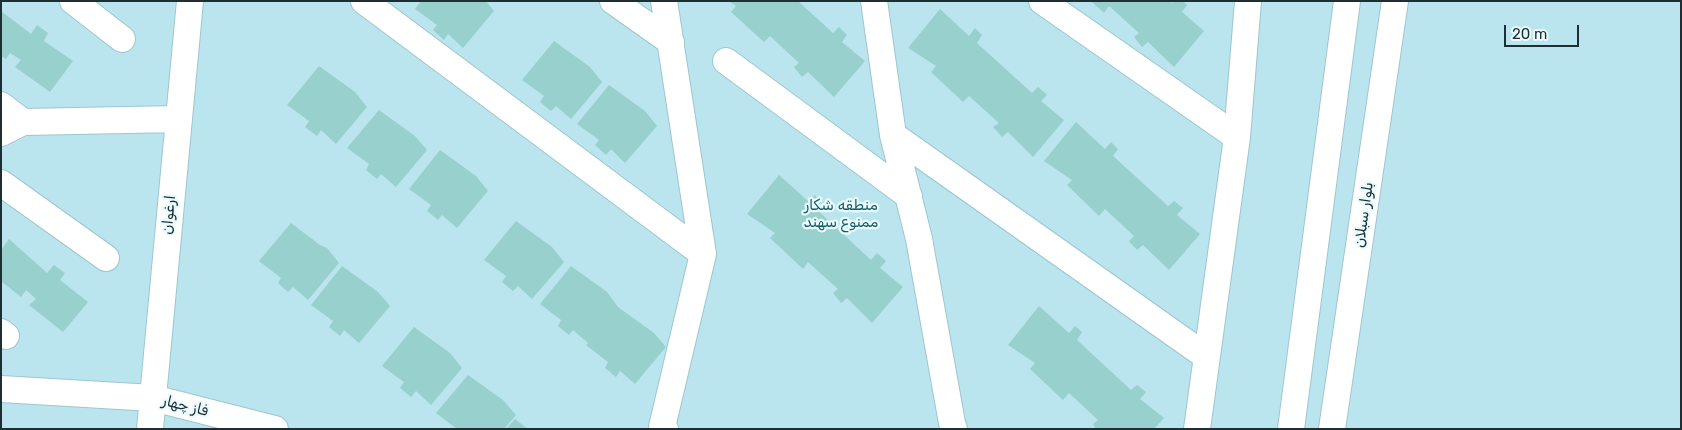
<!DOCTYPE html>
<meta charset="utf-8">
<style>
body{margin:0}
#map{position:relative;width:1682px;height:430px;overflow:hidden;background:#eafbff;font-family:Rubik,sans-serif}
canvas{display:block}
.frame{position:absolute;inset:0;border:2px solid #1e2e32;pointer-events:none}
.scale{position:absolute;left:1504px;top:25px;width:75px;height:22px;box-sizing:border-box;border:2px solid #1e2e32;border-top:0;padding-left:6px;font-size:15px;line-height:18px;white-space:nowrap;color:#1e2e32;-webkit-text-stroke:4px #eafbff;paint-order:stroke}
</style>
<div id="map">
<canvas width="1682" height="430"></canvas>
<div class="frame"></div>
<div class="scale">20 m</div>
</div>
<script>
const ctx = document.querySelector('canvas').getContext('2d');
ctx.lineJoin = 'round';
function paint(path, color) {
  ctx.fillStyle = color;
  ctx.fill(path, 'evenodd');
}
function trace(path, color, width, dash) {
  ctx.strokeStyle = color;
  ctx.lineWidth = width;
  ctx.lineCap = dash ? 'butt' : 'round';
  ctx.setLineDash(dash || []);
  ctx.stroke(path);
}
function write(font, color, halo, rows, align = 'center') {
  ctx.font = font + ' Rubik,Cairo,sans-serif';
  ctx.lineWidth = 4.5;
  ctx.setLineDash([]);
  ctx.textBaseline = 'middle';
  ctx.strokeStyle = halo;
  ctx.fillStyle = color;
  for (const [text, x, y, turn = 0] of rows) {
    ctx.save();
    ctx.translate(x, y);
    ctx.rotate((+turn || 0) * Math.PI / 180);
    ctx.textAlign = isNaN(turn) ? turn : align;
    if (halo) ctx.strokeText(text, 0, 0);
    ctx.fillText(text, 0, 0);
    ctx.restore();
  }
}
const green = new Path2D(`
 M1,1H1681V429H1Z`);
const building = new Path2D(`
 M421,1H486L494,11L463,48L448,34L444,40L433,30L437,25L415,9Z
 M729,1H798L833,33L839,27L847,35L842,42L865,61L834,97L808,72L802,77L794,67L799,63L770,36L764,42L731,12L736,6Z
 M1091,1H1170L1172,3L1175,1H1183L1187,5L1182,12L1204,31L1174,67L1148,42L1142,47L1134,37L1139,33L1109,6L1104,13Z
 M940,9L969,36L975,28L982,35L977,43L1032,93L1038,87L1047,95L1041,101L1064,120L1033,157L1008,132L1002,137L993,127L999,123L969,96L963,102L931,72L936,66L908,48Z
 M1,11L31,34L37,25L48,33L44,41L73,61L50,92L15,67L21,60L10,53L6,59L1,56Z
 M554,41L590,67L602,82L571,119L556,106L551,111L540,102L544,96L522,80Z
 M319,66L355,92L367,107L336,144L321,130L317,136L305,127L309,121L287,105Z
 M609,85L645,111L657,126L625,163L611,149L606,155L595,145L599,140L577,124Z
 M379,110L415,136L427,150L396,187L381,174L377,179L366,170L369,164L347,148Z
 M1076,122L1105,149L1111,142L1118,149L1113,156L1168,206L1174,201L1183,208L1177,215L1200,234L1169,270L1143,245L1137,250L1129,241L1134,236L1105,209L1099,216L1067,185L1072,180L1044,161Z
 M440,150L476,176L488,191L457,228L442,215L438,220L427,211L431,205L409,189Z
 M779,175L809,202L815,195L821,202L816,209L871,260L877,253L886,261L880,268L903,287L872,323L847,298L841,303L833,293L838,289L808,262L803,269L770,238L775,233L747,214Z
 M516,221L552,247L564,262L532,299L518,286L513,291L502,282L506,276L484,260Z
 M291,223L320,245L327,248L339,263L308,300L293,287L288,292L278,283L281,278L259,261Z
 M9,239L47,273L54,265L65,273L60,280L88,302L63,332L29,305L36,299L26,290L21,297L1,281V250Z
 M342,266L378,292L390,306L359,343L344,330L340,336L329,327L333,321L311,305Z
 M571,266L607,292L618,307L654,333L666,347L635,384L620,371L616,377L605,368L608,362L586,345L588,343L573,330L569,335L558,326L561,320L540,304Z
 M1039,306L1069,333L1075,326L1082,332L1077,340L1131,390L1137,385L1146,392L1140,399L1164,418L1154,429H1096L1093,424L1098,420L1069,393L1063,400L1030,369L1035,363L1008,345Z
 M414,327L450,353L462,368L431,405L416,391L411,397L400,388L404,382L382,366Z
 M468,375L503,400L516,415L504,429H457L436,413Z
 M515,419L525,427L528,429H506Z`);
const minor = new Path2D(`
 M73,1L122,39
 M364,1L703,254
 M613,1L671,42
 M664,1L703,254L662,427L665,429
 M874,1L893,135L919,239L952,423L954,429
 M1042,1L1237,137
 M726,61L909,196
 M1,105L23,122
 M1,133L23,122L178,119
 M893,135L1207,357
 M1,183L106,258
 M1,332L6,336
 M1,389L153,398L275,429
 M150,429L190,1
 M1197,429L1237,137L1248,1
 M1291,429L1347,1
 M1332,429L1395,1`);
const parkNames = [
 ["منطقه شکار",841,206],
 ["ممنوع سهند",841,223]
];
const streetNames = [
 ["ارغوان",169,215,-85],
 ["بلوار سبلان",1364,215,-82],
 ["فاز چهار",185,406,14]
];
paint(green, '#bbe5ee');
paint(building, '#98d0ce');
trace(minor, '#9dc6cf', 28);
trace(minor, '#fff', 26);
write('15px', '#155e6a', '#eafbff', parkNames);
write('15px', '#1e2e32', '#eafbff', streetNames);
</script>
